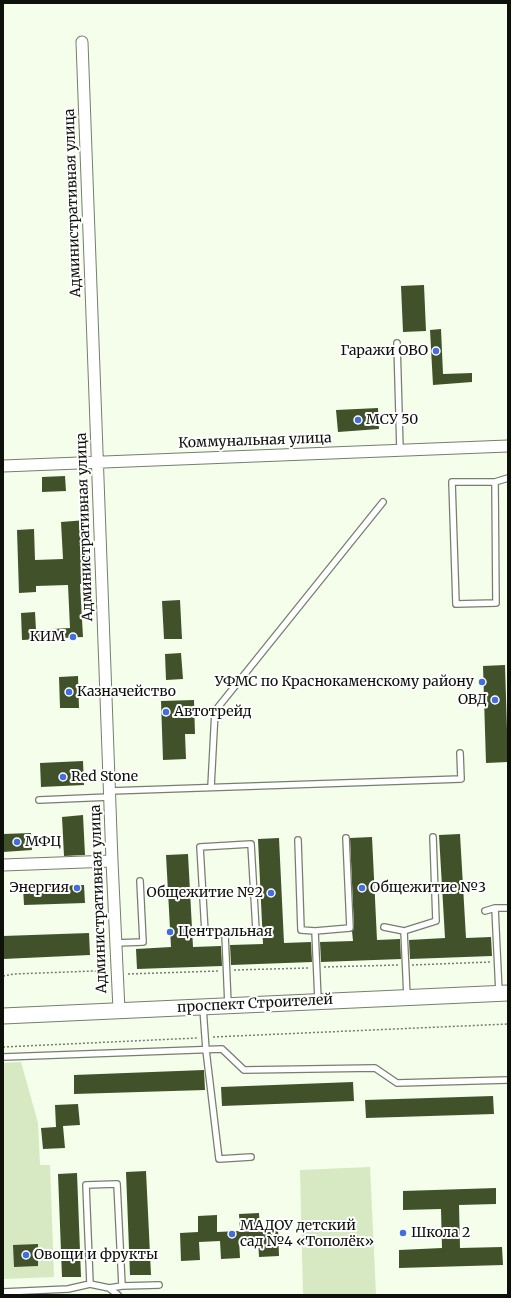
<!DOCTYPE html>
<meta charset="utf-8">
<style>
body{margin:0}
#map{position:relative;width:511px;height:1298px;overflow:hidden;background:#f4feeb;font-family:Merriweather,serif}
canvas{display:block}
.frame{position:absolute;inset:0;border:4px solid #0e110a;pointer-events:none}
</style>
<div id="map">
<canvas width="511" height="1298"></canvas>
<div class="frame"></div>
</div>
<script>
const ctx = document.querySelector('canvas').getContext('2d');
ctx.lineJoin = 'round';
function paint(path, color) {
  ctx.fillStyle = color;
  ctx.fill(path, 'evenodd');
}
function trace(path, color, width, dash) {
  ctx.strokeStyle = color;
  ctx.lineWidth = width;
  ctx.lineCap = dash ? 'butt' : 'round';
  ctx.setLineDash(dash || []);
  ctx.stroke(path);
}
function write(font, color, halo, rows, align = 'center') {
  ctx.font = font + ' Merriweather,serif';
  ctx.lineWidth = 4;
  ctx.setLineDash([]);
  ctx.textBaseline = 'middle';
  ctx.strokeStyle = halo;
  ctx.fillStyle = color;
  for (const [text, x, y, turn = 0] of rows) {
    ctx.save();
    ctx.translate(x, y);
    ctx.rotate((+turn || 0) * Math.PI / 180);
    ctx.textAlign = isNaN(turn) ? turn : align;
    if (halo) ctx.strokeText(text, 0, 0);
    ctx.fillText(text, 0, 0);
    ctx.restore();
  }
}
const green = new Path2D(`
 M21,1062L38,1123L40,1165H50L54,1277L3,1279V1063Z
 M370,1167L376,1295H303L300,1170Z`);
const building = new Path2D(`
 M424,285L426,331L403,332L401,286Z
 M441,329L443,374L472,373V382L433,385L430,330Z
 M378,408L379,429L338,432L336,410Z
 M65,476L66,491L42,492V477Z
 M86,520L89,583L80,584L83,637L22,640L21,613L35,612L36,630L70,628L68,585L36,586V592L19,593L17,530L34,529L35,560L63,559L61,522Z
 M180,600L182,639H164L162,601Z
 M181,653L183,679L166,680L165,654Z
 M505,665L508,762L486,763L483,666Z
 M78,676L79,708H60L59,677Z
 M194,700L195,734H185L186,759L163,760L161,701Z
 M83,761L84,785L41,787L40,763Z
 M83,815L85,855L64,856L62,817Z
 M31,833L32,850L3,852V834Z
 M460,834L466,938L491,937L492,956L410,959L409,940L445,938L439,835Z
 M372,837L377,940L400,939L401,959L321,962L320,942L353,941L352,931L354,928L350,838Z
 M279,838L284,943L311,942L312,962L231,965L230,945L263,944L258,839Z
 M188,854L193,947L221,946L222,966L137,969L136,949L171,947L166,855Z
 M84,885L85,903L24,905L23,887Z
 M89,933L90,955L3,959V936Z
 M204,1070L205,1090L74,1094V1075Z
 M353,1082L354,1101L222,1106L221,1087Z
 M493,1096L494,1114L366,1118L365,1100Z
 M78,1104L80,1125L63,1126L65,1148L43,1149L41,1128L56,1127L55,1105Z
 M146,1171L151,1275H130L126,1172Z
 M77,1173L81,1277H62L58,1174Z
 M496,1188V1204L459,1205L460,1248L502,1247L503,1265L399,1268V1250L442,1248L441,1209L403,1210V1191Z
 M259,1213L260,1230L278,1229L279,1256L259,1257L258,1239L239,1240L240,1258L221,1259L220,1241L199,1242L200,1260L181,1261L180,1233L198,1232V1216L217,1215V1232L240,1231L239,1214Z
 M38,1244V1266L14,1267L13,1245Z`);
const path = new Path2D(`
 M412,965L490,962
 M324,967L398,965
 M234,970L308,968
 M128,974L218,971
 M3,976L14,974L94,971L107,973
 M213,1037L508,1024
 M3,1047L197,1038`);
const lane = new Path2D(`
 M397,343L400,450
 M495,482L496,603L456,604L452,482H495L508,478
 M211,787L215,711L383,502
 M110,791L461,779L460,753
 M39,800L110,797
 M298,840L301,930L315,931L350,928L346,838
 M251,844L256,930L225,934L205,932L200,847Z
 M485,911L495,908
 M384,927L404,931L436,921L433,837
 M315,931L318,1000
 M404,931L407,997
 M225,934L228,1005
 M116,943L143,942L140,881
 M499,993L495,908H508
 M203,1008L206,1050L219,1159L251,1157
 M3,1057L222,1049L244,1070L375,1068L397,1083L508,1080
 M90,1284L109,1288L118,1295
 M122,1286L159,1285
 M3,1292L68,1289L90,1284L86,1185L117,1184L122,1286L109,1288`);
const street = new Path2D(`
 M82,42L112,861L119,1010
 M3,466L508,446
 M3,865L112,861`);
const secondary = new Path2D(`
 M3,1016L508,993`);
const markers = [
 [436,351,4,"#426edf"],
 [358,420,4,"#426edf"],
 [73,637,4,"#426edf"],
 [482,682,4,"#426edf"],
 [69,692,4,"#426edf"],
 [495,700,4,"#426edf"],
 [166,712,4,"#426edf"],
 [63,777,4,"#426edf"],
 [17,842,4,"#426edf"],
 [77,888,4,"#426edf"],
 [362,888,4,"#426edf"],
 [271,893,4,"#426edf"],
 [170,932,4,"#426edf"],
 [403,1233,4,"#426edf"],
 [232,1234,4,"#426edf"],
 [26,1255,4,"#426edf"]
];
const streetNames = [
 ["Административная улица",73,203,-92],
 ["Коммунальная улица",255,441,-2],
 ["Административная улица",85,527,-92],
 ["Административная улица",99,899,-92],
 ["проспект Строителей",255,1004,-3]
];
const poiNames = [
 ["Гаражи ОВО",428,351,"right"],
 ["МСУ 50",366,420],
 ["КИМ",65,637,"right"],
 ["УФМС по Краснокаменскому району",474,682,"right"],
 ["Казначейство",77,692],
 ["ОВД",487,700,"right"],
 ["Автотрейд",174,712],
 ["Red Stone",71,777],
 ["МФЦ",25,842],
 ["Энергия",69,888,"right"],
 ["Общежитие №3",370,888],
 ["Общежитие №2",263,893,"right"],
 ["Центральная",178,932],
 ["МАДОУ детский",240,1226],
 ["сад №4 «Тополёк»",240,1242],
 ["Школа 2",411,1233],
 ["Овощи и фрукты",34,1255]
];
paint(green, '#d7e9c3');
paint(building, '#41522a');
trace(lane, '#767e6d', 8);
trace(street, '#767e6d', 13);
trace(secondary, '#767e6d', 17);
trace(path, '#777d71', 1.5, [2, 2]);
trace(lane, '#fff', 5.5);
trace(street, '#fff', 11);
trace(secondary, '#fff', 15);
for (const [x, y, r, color] of markers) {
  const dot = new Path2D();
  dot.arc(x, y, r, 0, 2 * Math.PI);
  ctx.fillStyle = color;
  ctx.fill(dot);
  trace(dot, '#fff', 1.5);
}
write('14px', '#0e110a', '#fff', streetNames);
write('14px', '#0e110a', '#fff', poiNames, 'left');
</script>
